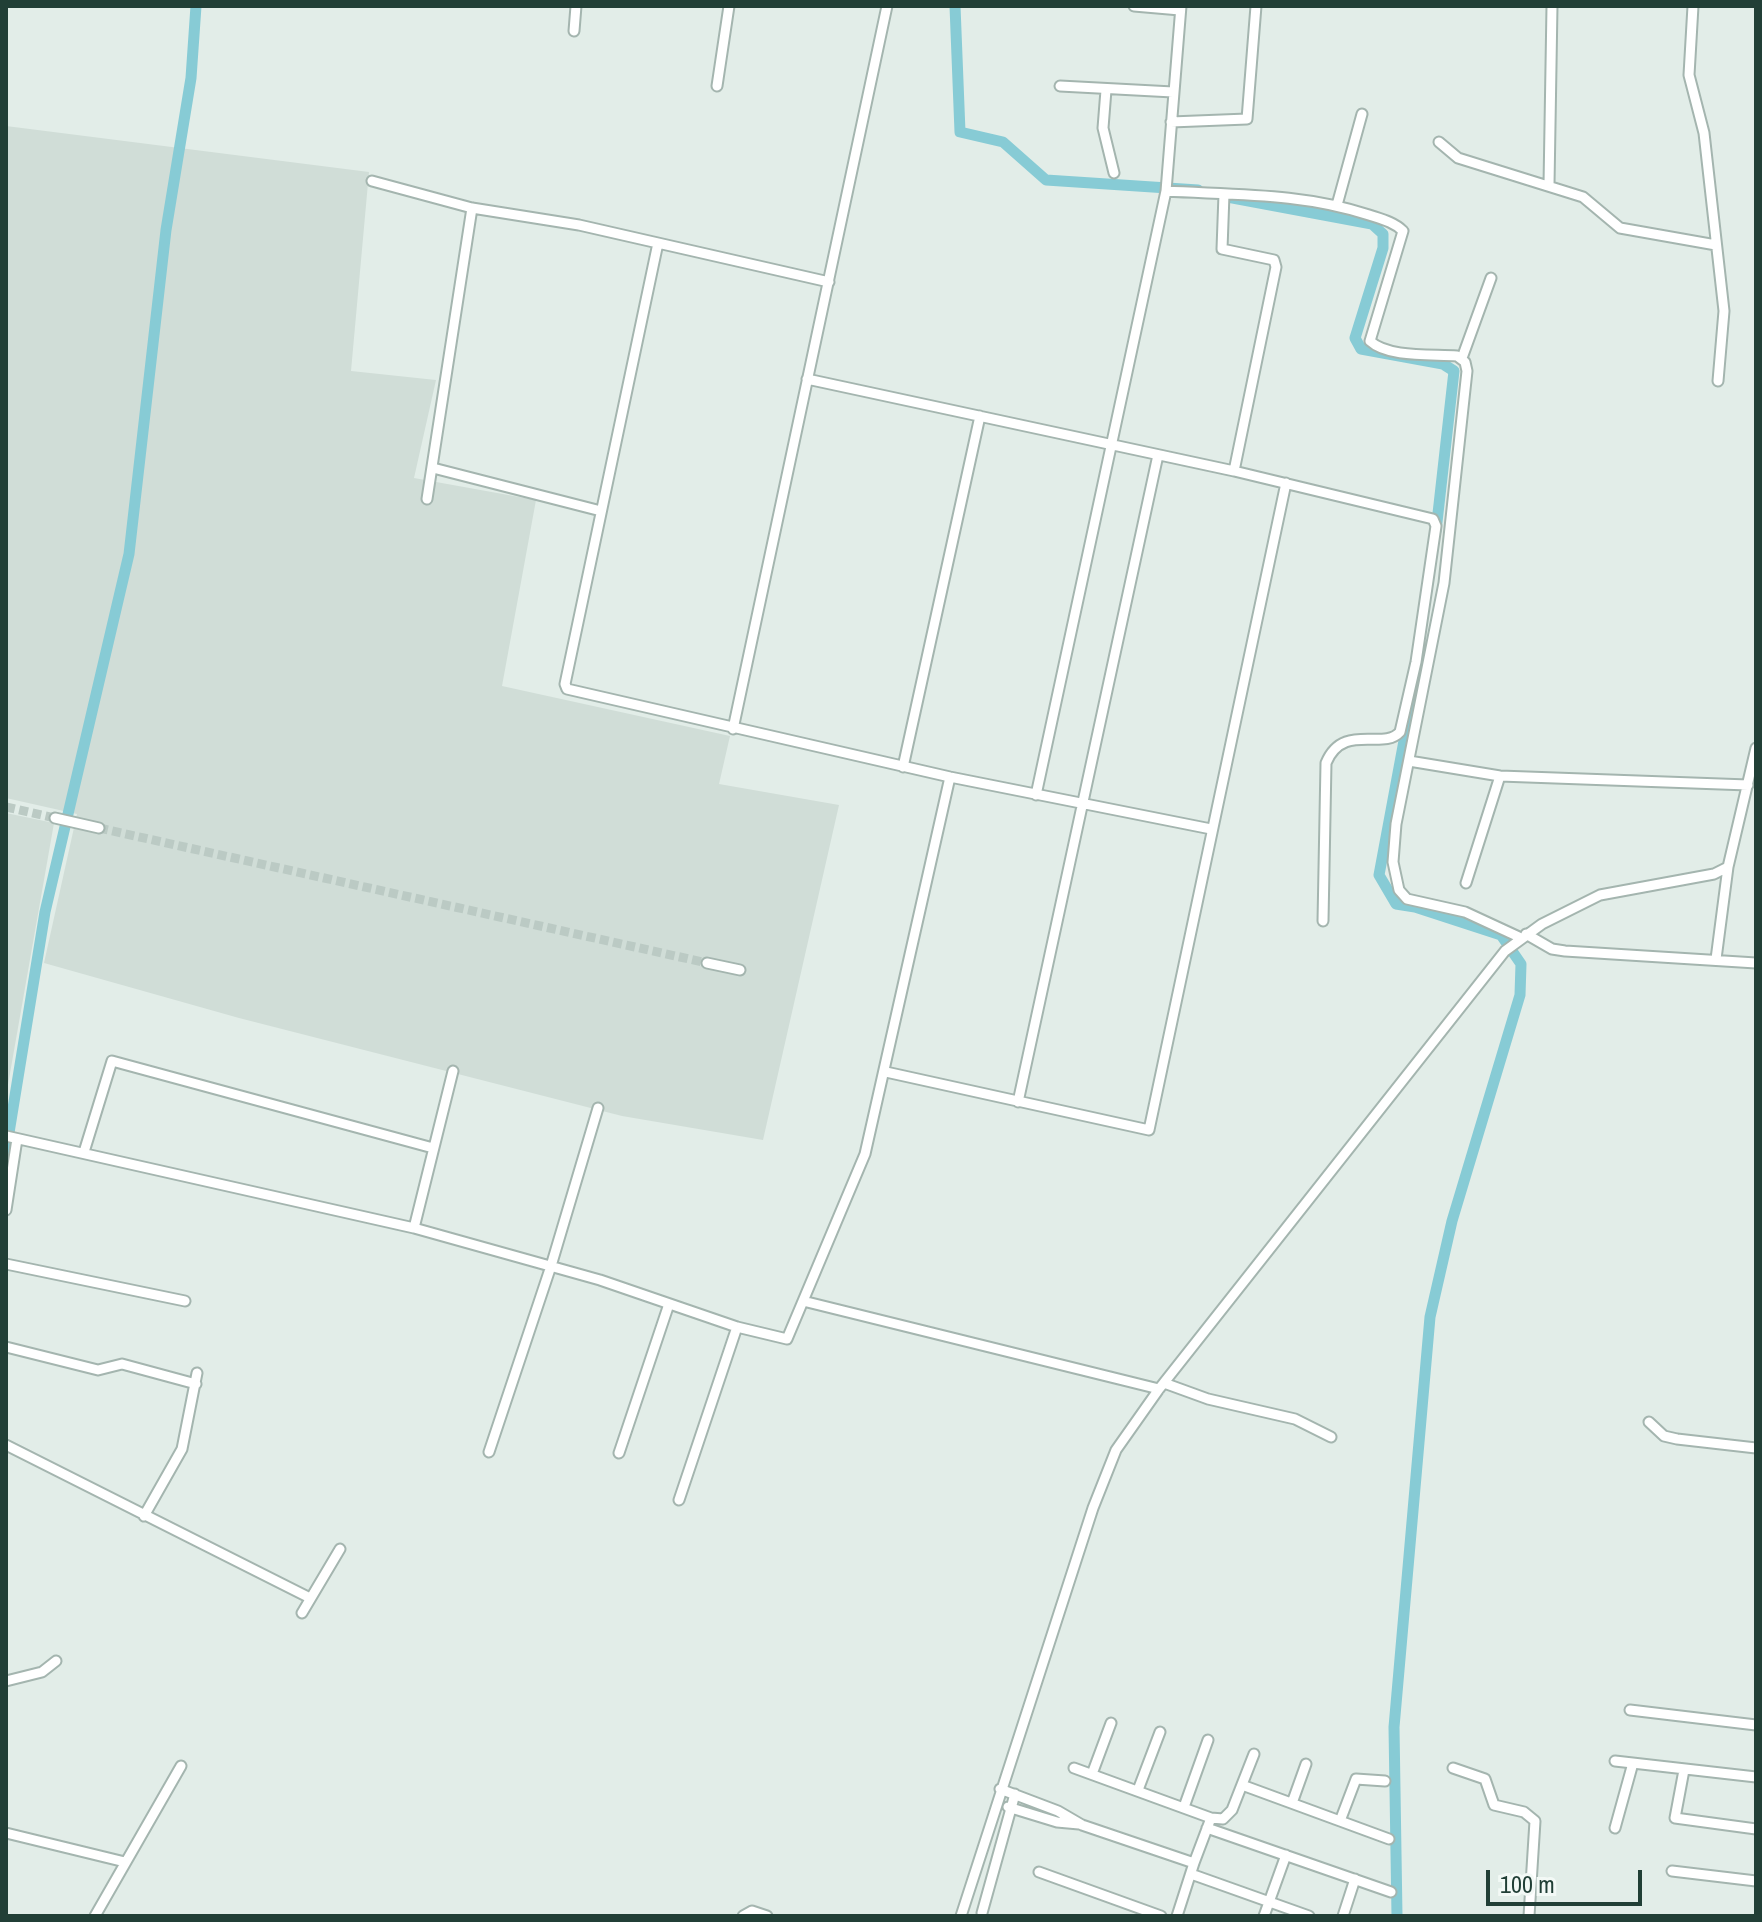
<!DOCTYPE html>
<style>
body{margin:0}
#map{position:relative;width:1762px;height:1922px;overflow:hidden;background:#e2ede8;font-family:"Archivo Narrow",sans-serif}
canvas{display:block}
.frame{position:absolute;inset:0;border:8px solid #213f36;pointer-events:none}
.scale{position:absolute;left:1486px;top:1870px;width:156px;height:36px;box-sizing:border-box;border:4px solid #213f36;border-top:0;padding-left:10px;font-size:24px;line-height:28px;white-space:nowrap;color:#213f36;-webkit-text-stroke:6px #f3f9f6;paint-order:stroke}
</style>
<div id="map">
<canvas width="1762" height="1922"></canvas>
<div class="frame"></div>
<div class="scale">100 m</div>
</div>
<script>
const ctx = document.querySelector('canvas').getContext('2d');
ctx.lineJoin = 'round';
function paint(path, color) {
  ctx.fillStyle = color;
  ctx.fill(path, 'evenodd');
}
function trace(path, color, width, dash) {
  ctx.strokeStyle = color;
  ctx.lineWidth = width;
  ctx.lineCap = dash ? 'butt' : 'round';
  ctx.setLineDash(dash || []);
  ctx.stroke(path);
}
const built = new Path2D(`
 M6,126L369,172L351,371L436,380L414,478L536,500L502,686L730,736L719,784L839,805L763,1140L622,1116L239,1018L44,963L77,814L6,798Z
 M6,813L54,823L6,1096Z`);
const canal = new Path2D(`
 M955,6L960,132L1003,142L1046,180L1198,190
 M1222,196L1372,224L1383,234V248L1355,338L1361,349L1443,364L1454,371L1436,531
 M6,1151L45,912L129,554L166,230L191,78L196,6
 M1397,1916L1394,1727L1430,1317L1452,1221L1520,995L1521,964L1501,935L1415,907L1396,904L1379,875L1417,671`);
const streetTunnel = new Path2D(`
 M6,807L55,818
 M99,828L707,963`);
const street = new Path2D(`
 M1134,6L1180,10
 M1693,6L1689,75L1704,133L1724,311L1718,381
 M574,31L576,6
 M717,86L729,6
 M1060,86L1173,92
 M1106,90L1103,128L1114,173
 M1171,122L1247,119L1256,6
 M1439,142L1458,158L1583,197L1620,228L1716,245
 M372,181L472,208L579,225L829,282
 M1549,185L1552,6
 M1166,191C1235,195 1303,193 1369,215C1381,219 1394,222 1403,231L1370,341C1388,358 1433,354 1457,356L1465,362L1467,371L1444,583L1396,824L1393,862L1399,890L1407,899L1465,912L1519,937
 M1224,194L1222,249L1274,260L1276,267L1234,471
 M1337,205L1362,114
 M658,243L565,684L567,689L950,777L1211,829
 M1462,358L1491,278
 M807,379L1234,471L1433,519L1436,526L1416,662L1400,732C1383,751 1343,722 1326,763L1323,921
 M433,468L601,511
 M427,499L472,208
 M733,729L887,6
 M1409,761L1500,776L1748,785
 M903,767L980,416
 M1036,795L1166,191L1181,6
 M55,818L99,828
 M1466,883L1500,776
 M1526,934L1552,949L1565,951L1756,963
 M1716,959L1728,867
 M707,963L740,970
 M886,1072L1149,1130L1286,483
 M1018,1102L1158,455
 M6,1136L414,1228L600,1280L737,1327L787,1339L865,1154L950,777
 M84,1152L112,1061L433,1148
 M6,1210L17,1139
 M414,1228L453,1071
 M6,1264L185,1301
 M803,1301L1159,1389
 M6,1347L98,1370L122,1364L196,1384
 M1164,1383L1208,1399L1295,1419L1331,1437
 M1649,1422L1664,1436L1677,1439L1756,1448
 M6,1445L310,1598
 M489,1452L551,1266L598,1108
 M619,1453L669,1304
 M679,1500L737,1327
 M144,1516L182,1449L197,1373
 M302,1613L340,1549
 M6,1681L42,1672L56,1661
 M1630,1710L1756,1725
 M1615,1761L1756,1777
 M1074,1768L1211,1818L1194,1863
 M1453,1768L1485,1779L1494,1805L1524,1812L1535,1821L1529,1916
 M1684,1770L1675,1818L1756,1829
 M1092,1774L1111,1723
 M1242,1785L1389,1839
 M1000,1789L1058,1811L1082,1825L1194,1863L1177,1916
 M1138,1790L1160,1732
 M1292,1803L1306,1764
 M1008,1807L1057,1822L1079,1824
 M1184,1807L1208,1740
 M1211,1818L1223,1819L1232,1810L1254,1754
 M1340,1821L1356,1779L1385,1781
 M1207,1828L1391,1892
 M1615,1828L1633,1763
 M6,1833L125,1862
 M1672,1871L1756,1881
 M1039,1872L1161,1916
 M1191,1874L1309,1916
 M982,1913L1015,1794
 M95,1916L181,1766
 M743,1916L752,1911L767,1916
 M961,1916L1093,1508L1116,1450L1159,1389L1505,951L1542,924L1600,895L1714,874L1728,867L1756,748
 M1264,1916L1286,1855
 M1343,1916L1355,1879`);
paint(built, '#d0ddd7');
trace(canal, '#87cbd5', 11);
trace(streetTunnel, '#bbcac4', 9, [9, 4.5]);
trace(street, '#a4b5af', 13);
trace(street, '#fff', 9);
</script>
